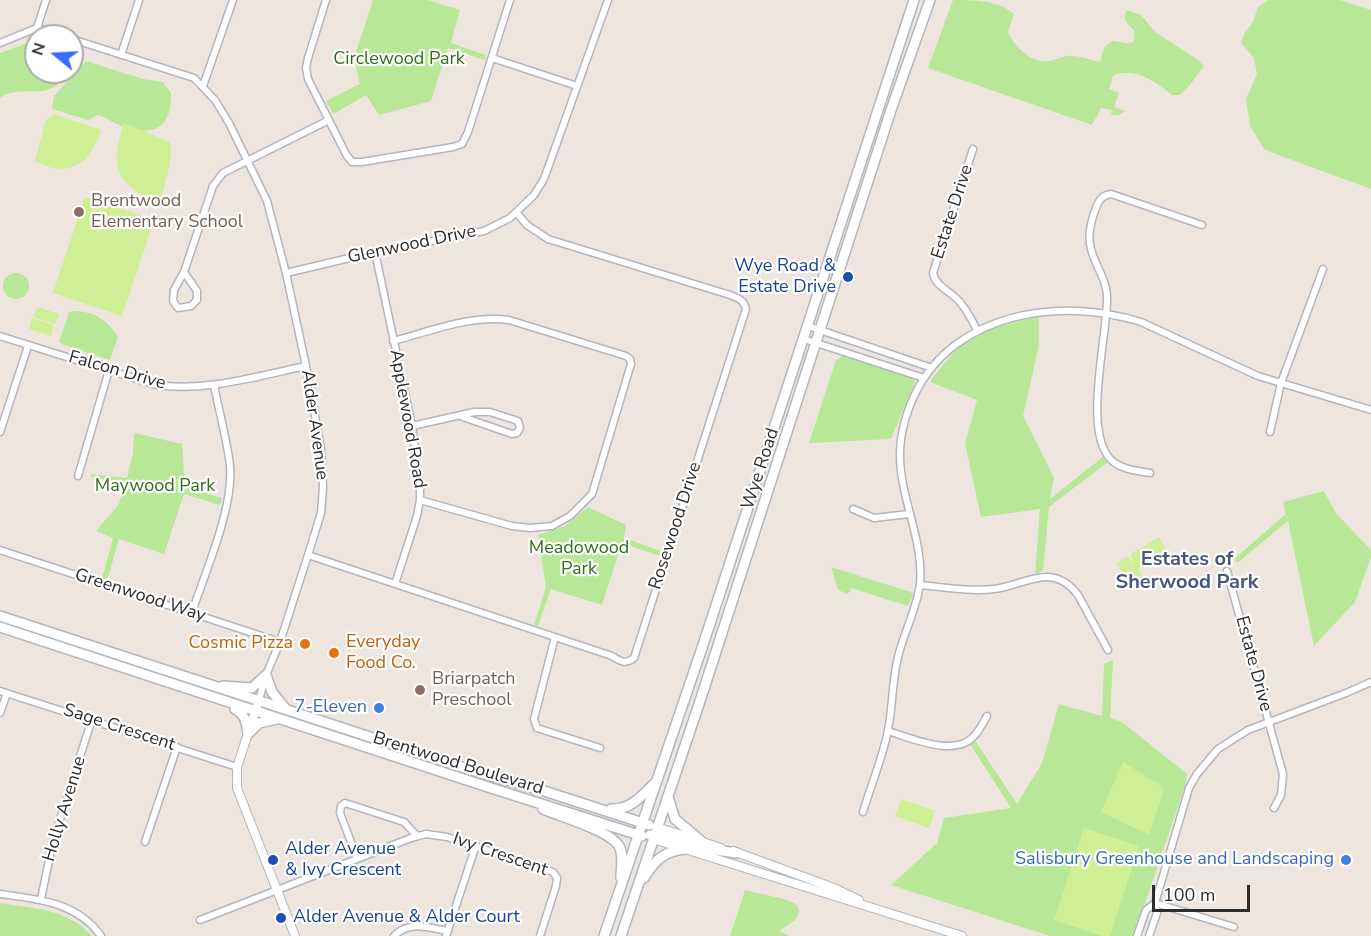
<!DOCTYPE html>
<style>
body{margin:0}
#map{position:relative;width:1371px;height:936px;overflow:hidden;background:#eee6de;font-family:"Nunito Sans",sans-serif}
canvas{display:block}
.north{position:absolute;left:24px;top:24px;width:60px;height:60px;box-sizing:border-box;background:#fff;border:2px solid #ababab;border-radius:50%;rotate:288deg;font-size:16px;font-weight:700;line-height:24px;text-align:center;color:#2c2c2c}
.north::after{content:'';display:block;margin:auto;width:21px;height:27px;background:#3a6bff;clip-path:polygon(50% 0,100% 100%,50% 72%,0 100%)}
.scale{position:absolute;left:1152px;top:885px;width:98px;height:27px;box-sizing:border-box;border:3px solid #2c2c2c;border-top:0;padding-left:8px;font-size:18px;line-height:21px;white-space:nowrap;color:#2c2c2c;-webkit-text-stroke:4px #fff;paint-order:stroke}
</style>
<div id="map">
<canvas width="1371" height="936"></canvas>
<div class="north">N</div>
<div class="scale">100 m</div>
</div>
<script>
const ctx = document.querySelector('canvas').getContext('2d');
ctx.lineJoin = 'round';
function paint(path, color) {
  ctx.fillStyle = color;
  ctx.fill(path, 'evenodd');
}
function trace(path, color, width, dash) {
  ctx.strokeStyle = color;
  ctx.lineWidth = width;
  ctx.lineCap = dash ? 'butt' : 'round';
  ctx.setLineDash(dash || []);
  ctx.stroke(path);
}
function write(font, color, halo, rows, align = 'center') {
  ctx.font = font + ' "Nunito Sans",sans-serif';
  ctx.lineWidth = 4.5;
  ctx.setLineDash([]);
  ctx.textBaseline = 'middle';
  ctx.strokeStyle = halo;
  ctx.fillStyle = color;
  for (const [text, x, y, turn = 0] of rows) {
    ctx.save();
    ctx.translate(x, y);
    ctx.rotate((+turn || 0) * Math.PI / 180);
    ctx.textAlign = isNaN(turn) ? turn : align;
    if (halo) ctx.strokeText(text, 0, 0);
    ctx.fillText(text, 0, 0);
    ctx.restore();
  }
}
const green = new Path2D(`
 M373,0H428L460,10L451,43L486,55L485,60L448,48L431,101L379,115L366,95L333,114L326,101L360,84L354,58Z
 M953,0C974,0 998,0 1014,14L1008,32C1014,46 1031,64 1049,61C1057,60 1063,55 1072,56C1081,56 1091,60 1100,62L1105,46L1113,41L1126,43L1134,42V30C1127,24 1122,19 1127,10L1141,15L1155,32L1198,60L1204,66L1189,86L1180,95H1172C1156,82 1133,66 1113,76L1109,89L1119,93L1114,107L1125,111L1119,115H1111L1112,110L1101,108L1092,125L928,68Z
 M1268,0H1340L1371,10V189L1265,150L1250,126L1246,99L1257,74L1254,58L1241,43L1244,34L1253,22L1258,7Z
 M36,40V72H70C65,77 59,85 52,88C35,96 16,86 0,98V53Z
 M86,61L143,79L163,82L171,93C172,131 151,137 119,125C111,122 106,117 98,115L88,120L52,109L54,96Z
 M3 286a13 13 0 1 1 26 0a13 13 0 1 1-26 0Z
 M76,311C96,312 108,321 118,337L110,360L64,345L59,342L69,312Z
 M1039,317V345L1023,416L1054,478L1050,499L1103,457L1108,462L1049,507L1043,571L1035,574L1040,509L981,517L965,444L977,400L930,382C964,335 983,328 1039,317Z
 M843,356L851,359L853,357L909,375L915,382L891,439L809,443L836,360Z
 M134,433L182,444L185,487L222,498L220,505L184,494L164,554L119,539L107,581L102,579L113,538L96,531L119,504L125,483L90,477L91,474L127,478L133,453Z
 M1324,491L1335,512L1371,550V557L1355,602L1314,646L1288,521L1237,563L1234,559L1286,514L1283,502Z
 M588,507L626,525L624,538L661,551L660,556L622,543L602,605L551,589L538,626L534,625L546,587L538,535L565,526Z
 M831,567L914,593L908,606L851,588L848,594L838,590Z
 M1113,660L1110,718L1122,722L1187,774L1185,786L1134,936H1050L891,885L937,843L944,818L1011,808L970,744L976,742L1017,804L1042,763L1059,704L1102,716L1104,664Z
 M745,890L788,900L797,905L799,912L795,920L779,931L789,936H730Z
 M0,903C36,909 66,908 92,936H0Z`);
const pitch = new Path2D(`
 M54,114L101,130C90,165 69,179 35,161L46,120Z
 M124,123L170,142C174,161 164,184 160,203C116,186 109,167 124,123Z
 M85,197L154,220L122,316L53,293Z
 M37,307L59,314L55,324L33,317Z
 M32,318L54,325L51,336L29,329Z
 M1159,537L1167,551L1138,569L1146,581L1134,589L1117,564L1128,556L1135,565L1130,554Z
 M1123,762L1162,786L1163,792L1149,835L1101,812Z
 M901,799L935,811L929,828L895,816Z
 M1084,828L1139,846L1110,936H1102L1054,920Z`);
const minor = new Path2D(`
 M326,0L308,58L306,68L308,79L347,156L352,162H362L453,147L462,144L468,132L510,0
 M37,28L46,0
 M37,28L62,36
 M72,39L194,78L215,100L229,123L267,201L286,273L306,366L321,449L323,487L321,513L308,555L280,642L266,675L259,700
 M0,43L37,28
 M121,55L139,0
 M492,58L577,86
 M203,86L233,0
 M973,149L933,273C935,286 950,291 959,301C966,309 972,320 977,330
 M375,252L412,426L420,489V500L417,516L395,584
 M184,272L197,291V300L191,306L178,308L173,301L174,290L184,272L213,186L223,173L329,120
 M286,273L375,252L484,231L510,218L534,195L544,179L608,0
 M808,326L932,368
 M0,336L156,385C207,392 257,376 306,366
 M804,339L924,378
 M393,341C431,331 470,315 509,320L626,356L630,359L631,364L592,494L570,516L552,526L530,528L512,526L420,500
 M412,426L474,412H490L518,421L520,428L517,433L512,434L460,416
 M0,432L28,346
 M1270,432L1281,383L1323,269
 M1150,473C1138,471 1125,470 1115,463C1079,439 1109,332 1107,295C1106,276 1092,262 1090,244C1088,231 1092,219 1096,208C1099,200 1102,195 1111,194L1202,225
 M78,476L109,370
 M853,509L874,518L909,514
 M0,550L280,642
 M308,555L612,656C620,661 625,665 634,658L746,309C744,300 738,298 730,295L548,239L527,225L516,212
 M1227,571L1283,774L1281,795L1274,808
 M920,585C943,587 970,592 994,589C1026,585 1053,561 1078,595L1108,650
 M192,612C205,573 234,507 230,466C227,439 219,412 214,385
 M555,637L534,719L537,728L600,748
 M0,691L237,767
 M0,713L7,693
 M888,731C911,738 955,758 974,736C979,731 983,723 987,716
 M863,812C871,785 883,757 888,730C893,705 892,678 899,653C905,631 917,607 920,584C924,540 900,499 900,455C900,434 906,413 915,394C956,311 1061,297 1141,322L1258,376L1371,410
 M145,842L177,747
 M357,858L340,813L341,806L345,803L404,822L417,836
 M0,894C38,899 77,902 101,936
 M41,899L53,841L92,719
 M1155,903L1234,927
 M200,920L411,838L426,834L447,837L553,872L557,878L556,886L540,936
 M394,936C409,920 429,928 448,931
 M446,936L476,845
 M1137,936L1146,910L1155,903
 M1149,936L1157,913L1155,903L1189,788L1197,774L1218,749L1248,730L1346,693L1371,682`);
const tertiary = new Path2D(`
 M259,700L237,767V788L295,936
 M657,827L721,848
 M653,839L962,936
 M733,851L834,888L859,900`);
const secondary = new Path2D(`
 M0,616L468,769L541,790L649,825
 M0,627L491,788L642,836
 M223,686L252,688L266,675L272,692L285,708
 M235,709C246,715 246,722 248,734
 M248,734L259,723L277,719
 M668,797L675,819L701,841
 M543,809C561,817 609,830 619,846C624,855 621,868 621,878
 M611,809C632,810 642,795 656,782
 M650,835L662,836L703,848L736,853
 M644,878C654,861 664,851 685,849
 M604,936L703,645L914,0
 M621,936L701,698L891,110L930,0`);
const markers = [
 [79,212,6,"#8d6e63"],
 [848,277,6,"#1a4fb4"],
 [305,644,6,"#e8710a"],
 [334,653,6,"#e8710a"],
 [420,690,6,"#8d6e63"],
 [379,708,6,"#3f7fe0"],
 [273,860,6,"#1a4fb4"],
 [1346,860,6,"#3f7fe0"],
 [281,918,6,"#1a4fb4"]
];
const parkNames = [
 ["Circlewood Park",399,60],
 ["Maywood Park",155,487],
 ["Meadowood",579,549],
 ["Park",579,570]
];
const educationNames = [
 ["Brentwood",91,202],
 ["Elementary School",91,223],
 ["Briarpatch",432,680],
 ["Preschool",432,701]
];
const streetNames = [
 ["Estate Drive",953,212,-72],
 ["Glenwood Drive",412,245,-12],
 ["Falcon Drive",117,371,16],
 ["Applewood Road",407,419,80],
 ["Alder Avenue",314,425,82],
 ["Wye Road",761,469,-72],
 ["Rosewood Drive",676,526,-72],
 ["Greenwood Way",140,596,18],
 ["Estate Drive",1253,664,75],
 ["Sage Crescent",119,728,18],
 ["Brentwood Boulevard",458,764,17],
 ["Holly Avenue",65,809,-73],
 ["Ivy Crescent",500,855,19]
];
const transitNames = [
 ["Wye Road &",836,267,"right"],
 ["Estate Drive",836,288,"right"],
 ["Alder Avenue",285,850],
 ["& Ivy Crescent",285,871],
 ["Alder Avenue & Alder Court",293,918]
];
const foodNames = [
 ["Everyday",346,643],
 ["Food Co.",346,664],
 ["Cosmic Pizza",293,644,"right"]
];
const shopNames = [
 ["7-Eleven",367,708],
 ["Salisbury Greenhouse and Landscaping",1334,860]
];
const neighbourhoodNames = [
 ["Estates of",1187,560],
 ["Sherwood Park",1187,583]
];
paint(green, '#b8e798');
paint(pitch, '#ceef93');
trace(minor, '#b2b5c0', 9);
trace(tertiary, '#b2b5c0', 10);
trace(secondary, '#b2b5c0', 12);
trace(minor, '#fff', 6);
trace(tertiary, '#fff', 8);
trace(secondary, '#fff', 9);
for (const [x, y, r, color] of markers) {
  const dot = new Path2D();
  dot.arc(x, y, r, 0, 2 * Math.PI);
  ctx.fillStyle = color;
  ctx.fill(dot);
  trace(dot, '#fff', 2);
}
write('18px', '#2e6e17', '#fff', parkNames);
write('18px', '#785e54', '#fff', educationNames, 'left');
write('18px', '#2c2c2c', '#fff', streetNames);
write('18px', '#164399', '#fff', transitNames, 'left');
write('18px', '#c56008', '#fff', foodNames, 'left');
write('18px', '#366cbe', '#fff', shopNames, 'right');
write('bold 20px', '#495680', '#fff', neighbourhoodNames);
</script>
